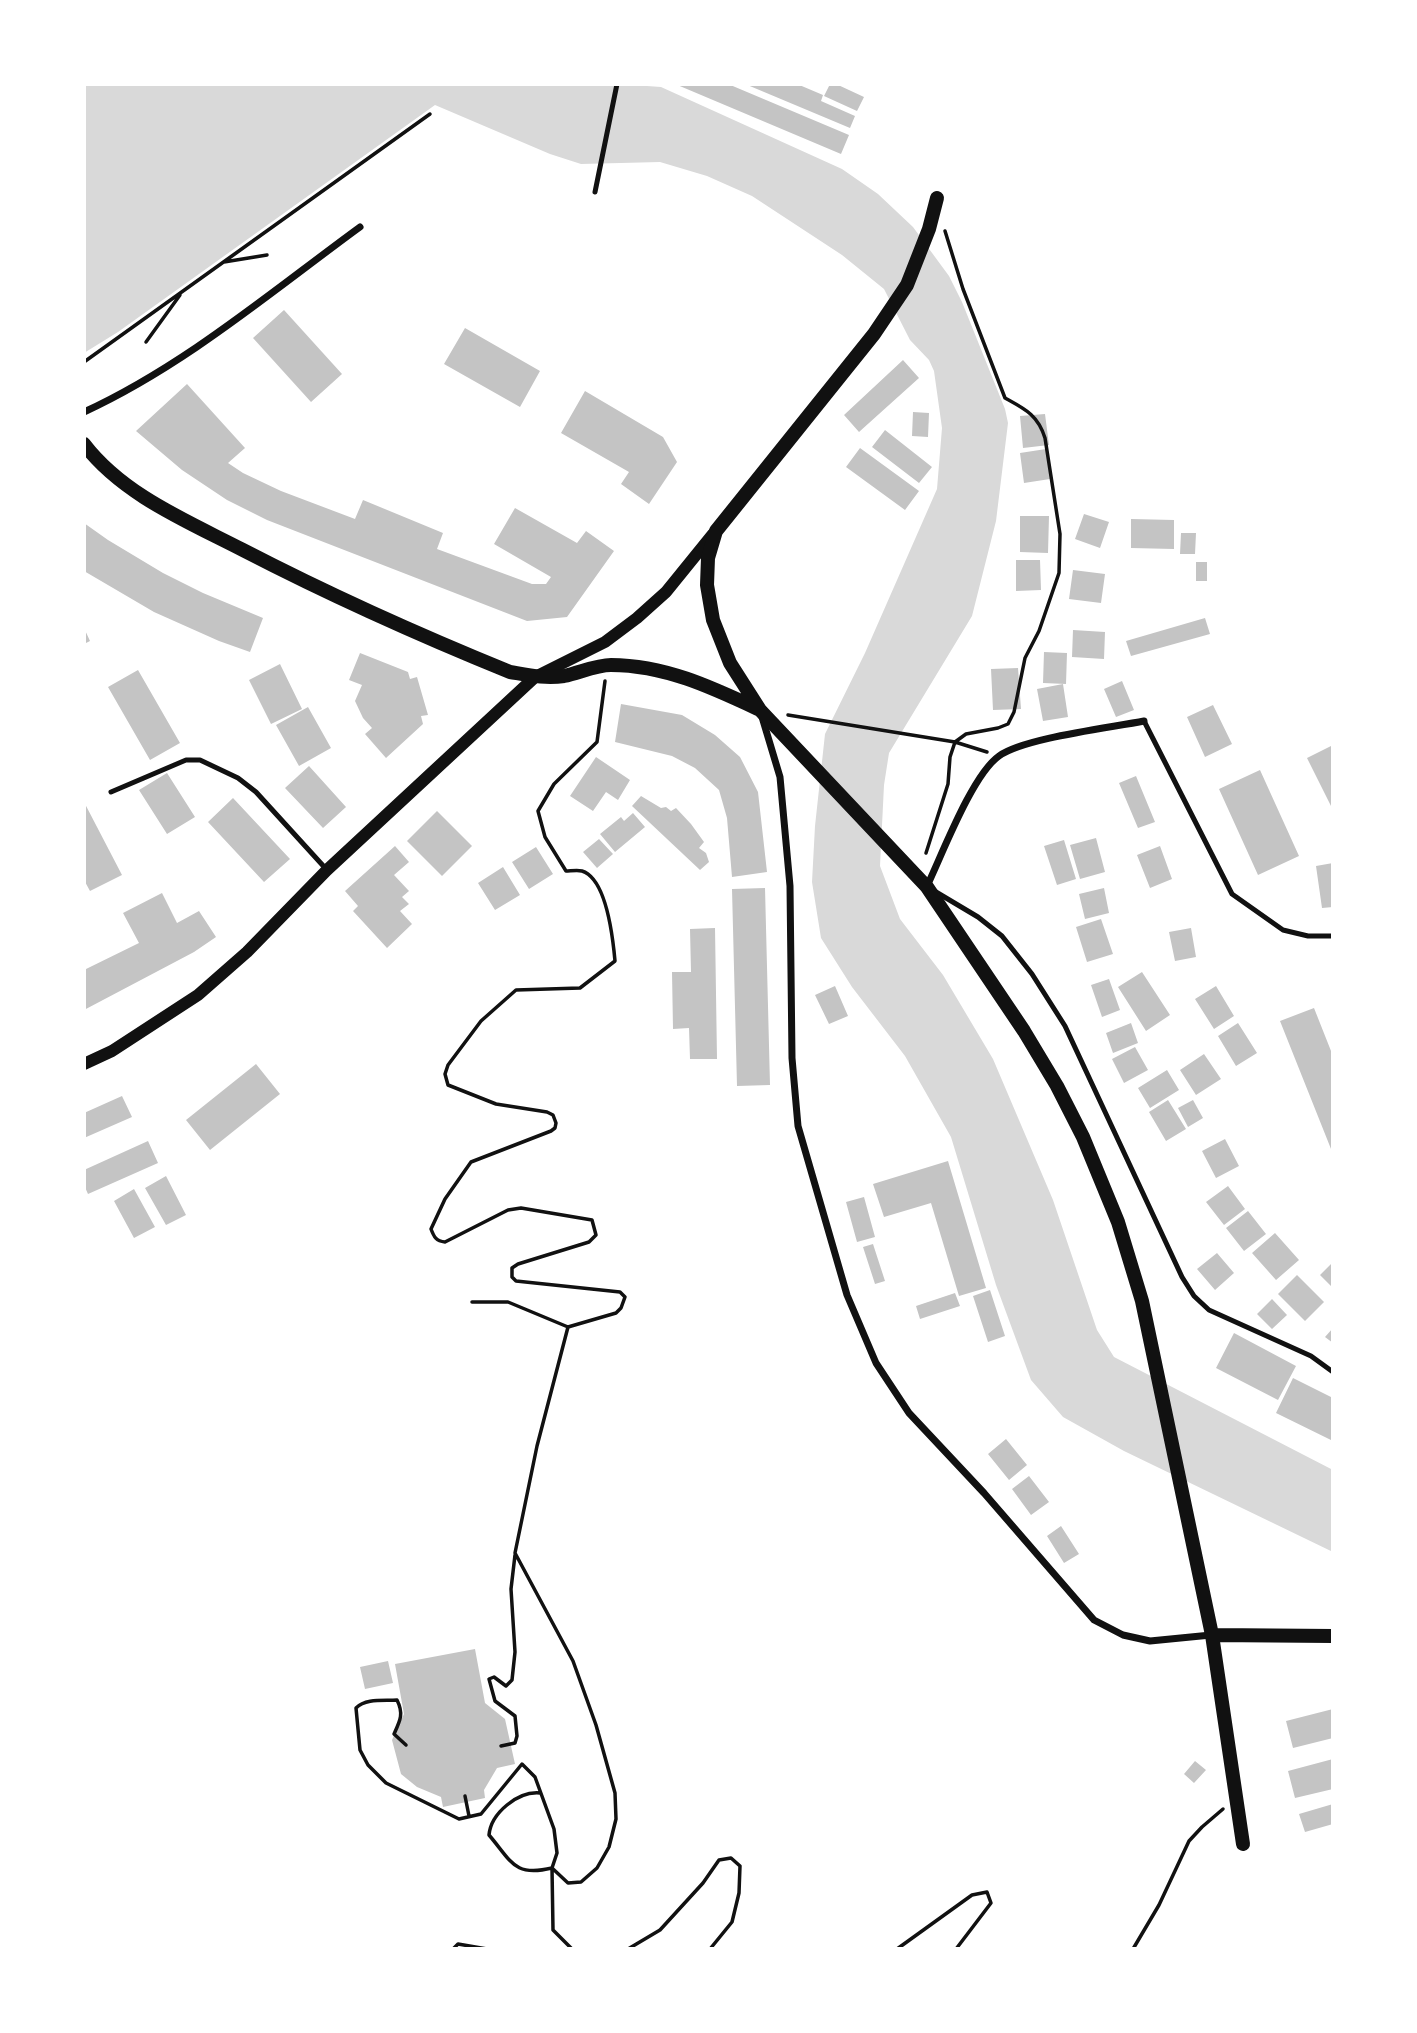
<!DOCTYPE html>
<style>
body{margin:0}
#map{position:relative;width:1417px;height:2033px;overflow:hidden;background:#fff;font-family:"Space Grotesk",sans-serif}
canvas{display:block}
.frame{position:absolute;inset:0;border:86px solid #fff;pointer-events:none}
</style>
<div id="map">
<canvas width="1417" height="2033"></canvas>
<div class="frame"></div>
</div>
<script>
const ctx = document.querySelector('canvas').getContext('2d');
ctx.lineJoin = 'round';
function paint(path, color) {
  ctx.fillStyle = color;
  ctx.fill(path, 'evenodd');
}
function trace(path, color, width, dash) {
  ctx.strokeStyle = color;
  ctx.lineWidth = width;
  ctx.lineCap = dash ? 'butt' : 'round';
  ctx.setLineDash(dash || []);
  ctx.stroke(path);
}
const water = new Path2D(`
 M84,84H619L661,87L842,169L878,194L913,227L949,276L962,302L1005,409L1008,423L996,521L972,616L889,753L884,785L880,866L900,919L943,975L993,1059L1053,1200L1097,1330L1114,1357L1333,1470V1552L1124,1451L1063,1417L1031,1380L996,1285L951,1137L905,1056L852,987L821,938L812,882L815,826L825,734L865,653L937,489L942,428L934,371L929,360L910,340L884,289L842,255L752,196L707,176L660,162L581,164L550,154L435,105L118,332L84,353Z`);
const building = new Path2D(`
 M675,84H728L849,135L841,154Z
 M745,84H797L823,95L821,101L855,116L850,128Z
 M830,84H836L864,97L857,111L824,96Z
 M284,310L342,374L311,402L253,338Z
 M465,328L540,371L520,407L444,364Z
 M903,360L919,378L859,432L844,415Z
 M187,384L245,448L228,463L243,473L281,491L355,519L363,500L443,533L437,549L532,584H546L551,577L494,544L515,508L577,543L586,531L614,551L567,617L527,621L267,520L227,500L182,470L136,431Z
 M585,391L663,437L677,462L649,504L621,484L629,472L561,433Z
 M913,412L929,413L928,437L912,436Z
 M1045,414L1049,445L1023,448L1020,416Z
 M885,430L932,467L919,483L872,447Z
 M860,448L919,491L905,510L846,467Z
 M1046,449L1050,479L1024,483L1020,453Z
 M1084,514L1109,522L1100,548L1075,539Z
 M1020,516H1049L1048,553L1020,552Z
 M1131,519L1174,520V549L1131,548Z
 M84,523L108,540L163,573L203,593L263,618L250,652L219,641L154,612L84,571Z
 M1181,533H1196L1195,554H1180Z
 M1016,560H1040L1041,590L1016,591Z
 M1196,562H1207V581H1196Z
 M1073,570L1105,574L1101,603L1069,599Z
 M1205,618L1210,634L1131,656L1126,641Z
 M84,628L90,641L84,644Z
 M1073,630L1105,632L1104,659L1072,657Z
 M1044,652L1067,653L1066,684L1043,683Z
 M360,653L408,672L410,679L417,677L428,715L421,716L423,724L386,758L365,734L372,728L363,718L355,701L362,685L349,680Z
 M280,664L302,709L271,724L249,680Z
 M1018,668L1021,709L993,710L991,669Z
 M138,670L180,743L150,760L108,687Z
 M1122,681L1134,710L1116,717L1104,689Z
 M1063,684L1068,717L1043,721L1037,689Z
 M621,704L682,715L715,735L740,757L758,792L767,872L732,877L727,818L719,790L695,768L672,756L615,742Z
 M1213,705L1232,744L1205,757L1187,717Z
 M308,707L331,748L299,766L276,725Z
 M1333,745V810L1307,758Z
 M596,757L630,780L618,800L606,792L593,811L570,796Z
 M309,766L346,807L323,828L285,788Z
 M1260,770L1299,856L1258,875L1219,789Z
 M167,773L195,817L167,834L139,790Z
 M1136,776L1155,822L1138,828L1119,783Z
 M641,796L661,808L666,807L671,811L676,808L691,824L704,842L699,848L706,853L709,862L700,870L632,806Z
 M233,798L290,859L264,882L208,822Z
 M84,802L122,875L90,891L84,880Z
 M437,811L472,846L442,876L407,841Z
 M633,813L645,827L615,852L600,834L621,817L624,821Z
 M1096,838L1105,872L1080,879L1070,845Z
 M599,839L613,854L597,868L583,852Z
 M1064,840L1076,879L1057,885L1044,846Z
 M395,846L409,862L394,875L409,891L402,897L409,904L400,911L412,924L387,948L353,911L358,906L345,891Z
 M1160,846L1172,879L1150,888L1137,855Z
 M536,847L553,874L529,889L512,862Z
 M1333,863V907L1322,908L1316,866Z
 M503,867L520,895L495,910L478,883Z
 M765,888L770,1085L737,1086L732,889Z
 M1104,888L1109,913L1085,919L1079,894Z
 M162,893L177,923L199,911L216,937L194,952L84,1010V970L139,943L123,913Z
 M1101,919L1113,954L1087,962L1076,927Z
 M715,928L717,1059H690L689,1028L673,1029L672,972H691L690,929Z
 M1191,928L1196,957L1175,961L1169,932Z
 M1142,972L1170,1015L1146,1031L1118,987Z
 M1109,979L1120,1010L1102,1017L1091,985Z
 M835,986L848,1016L829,1024L815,995Z
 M1216,986L1234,1016L1214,1029L1195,999Z
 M1314,1008L1333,1056V1154L1280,1021Z
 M1131,1023L1138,1043L1113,1053L1106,1033Z
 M1238,1023L1257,1053L1236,1066L1218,1036Z
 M1135,1047L1148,1070L1124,1083L1112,1059Z
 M1204,1054L1221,1079L1196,1095L1180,1070Z
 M256,1064L280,1094L210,1150L186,1120Z
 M1167,1070L1179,1090L1150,1108L1138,1088Z
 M122,1096L132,1117L84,1138V1113Z
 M1168,1100L1186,1129L1166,1141L1149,1112Z
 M1193,1100L1203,1118L1188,1127L1178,1108Z
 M1225,1139L1239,1166L1216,1178L1202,1151Z
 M148,1141L158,1163L88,1194L84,1185V1170Z
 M948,1161L986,1288L959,1296L931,1203L884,1217L873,1184Z
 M166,1176L186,1215L166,1225L145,1188Z
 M1228,1186L1245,1209L1224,1225L1206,1202Z
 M134,1189L155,1227L134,1238L114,1201Z
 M864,1197L875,1237L857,1242L846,1202Z
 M1248,1211L1266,1234L1244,1251L1226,1228Z
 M1275,1233L1299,1260L1276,1280L1252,1253Z
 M873,1244L885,1281L875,1284L863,1247Z
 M1217,1253L1234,1273L1215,1290L1197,1269Z
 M1333,1262V1288L1320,1275Z
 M1297,1275L1324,1302L1305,1321L1278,1294Z
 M990,1290L1005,1336L988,1342L973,1296Z
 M955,1293L960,1306L920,1319L916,1306Z
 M1272,1299L1287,1315L1272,1329L1257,1314Z
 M1333,1328V1343L1325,1337Z
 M1234,1333L1296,1366L1278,1400L1216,1368Z
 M1293,1378L1333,1398V1441L1276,1413Z
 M1006,1439L1027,1465L1009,1480L988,1454Z
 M1029,1476L1049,1502L1031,1515L1012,1489Z
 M1061,1526L1079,1554L1064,1563L1047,1536Z
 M475,1649L485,1703L505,1719L515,1764L497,1768L484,1790L485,1798L443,1807L441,1797L417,1787L401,1774L392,1740L404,1714L395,1664Z
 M388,1661L393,1683L365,1689L360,1667Z
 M1333,1709V1738L1293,1748L1286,1721Z
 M1333,1759V1789L1295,1798L1288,1771Z
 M1195,1761L1206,1770L1194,1783L1184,1774Z
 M1333,1804V1824L1305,1832L1299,1814Z`);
const path = new Path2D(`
 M224,262L267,255
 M146,342L180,295
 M84,362L430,114
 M788,715L955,742L987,752
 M926,853L948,784L950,757L955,742L966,734L998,728L1008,724L1014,712L1025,658L1039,631L1059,573L1060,534L1045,438C1038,415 1025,409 1005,398L963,289L945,231
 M472,1302H508L568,1327
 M406,1745L394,1734C400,1721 404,1714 397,1700C384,1701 366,1698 356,1708L360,1750L368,1765L386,1783L459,1819L481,1814L522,1764L535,1777L554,1829L557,1853L552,1868L553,1930L572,1949
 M501,1746L515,1743L517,1736L515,1716L495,1701L489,1679L494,1677L506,1686L512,1680L515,1652L511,1589L515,1555
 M540,1793C518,1791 491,1813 489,1835C512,1862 514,1877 552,1868
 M465,1796L469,1816
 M552,1868L568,1883L581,1882L597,1868L609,1847L616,1819L615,1793L596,1725L573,1661L515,1553L537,1446L568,1327L616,1313L621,1308L625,1297L620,1292L516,1281L512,1277V1268L518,1264L589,1242L596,1235L592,1220L521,1208L508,1210L445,1242C436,1241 434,1237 431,1229L445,1199L471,1162L551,1131L555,1128L556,1123L553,1115L547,1112L496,1104L448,1085L445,1074L448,1065L481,1021L516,990L580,988L615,961C613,939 607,879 582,871C578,870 570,871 566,871L545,837L538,811L554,784L597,742L605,681
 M453,1949L458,1944L487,1949
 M628,1949L660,1930L703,1883L719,1860L731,1858L740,1866L739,1893L732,1922L710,1949
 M897,1949L972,1895L987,1892L991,1903L956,1949
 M1133,1949L1159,1905L1189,1841L1202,1827L1223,1809`);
const service = new Path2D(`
 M595,192L617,84
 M1144,721L1232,894L1283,930L1308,936H1333
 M111,792L186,760H200L238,778L256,792L327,870
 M936,892L978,917L1002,936L1032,974L1065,1026L1182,1277L1194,1296L1209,1310L1311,1356L1333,1372`);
const minor = new Path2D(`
 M84,412C184,366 271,292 360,227
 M762,717L780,777L790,886L792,1058L798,1126L847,1295L876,1363L909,1413L984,1493L1094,1620L1123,1635L1150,1641L1211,1635
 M927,886C942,855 972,775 999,756C1024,738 1109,728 1144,721`);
const tertiary = new Path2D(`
 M84,1064L112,1051L198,995L247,952L327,870L535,677L605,642L637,618L666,592L713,534`);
const secondary = new Path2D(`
 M937,198L929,229L907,285L874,334L716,531L708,558L707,585L713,620L730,663L760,710L927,887L1024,1031L1057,1086L1083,1137L1118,1222L1142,1301L1212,1635L1243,1844
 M84,444C123,495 187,521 243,550C330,595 419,635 510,672C528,675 546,679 564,676C579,673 596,665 611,665C665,665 713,688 760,710
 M1212,1635L1333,1636`);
paint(water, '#d9d9d9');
paint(building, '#c4c4c4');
trace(path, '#111', 3.5);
trace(service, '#111', 5);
trace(minor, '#111', 7);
trace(tertiary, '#111', 12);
trace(secondary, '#111', 14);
</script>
